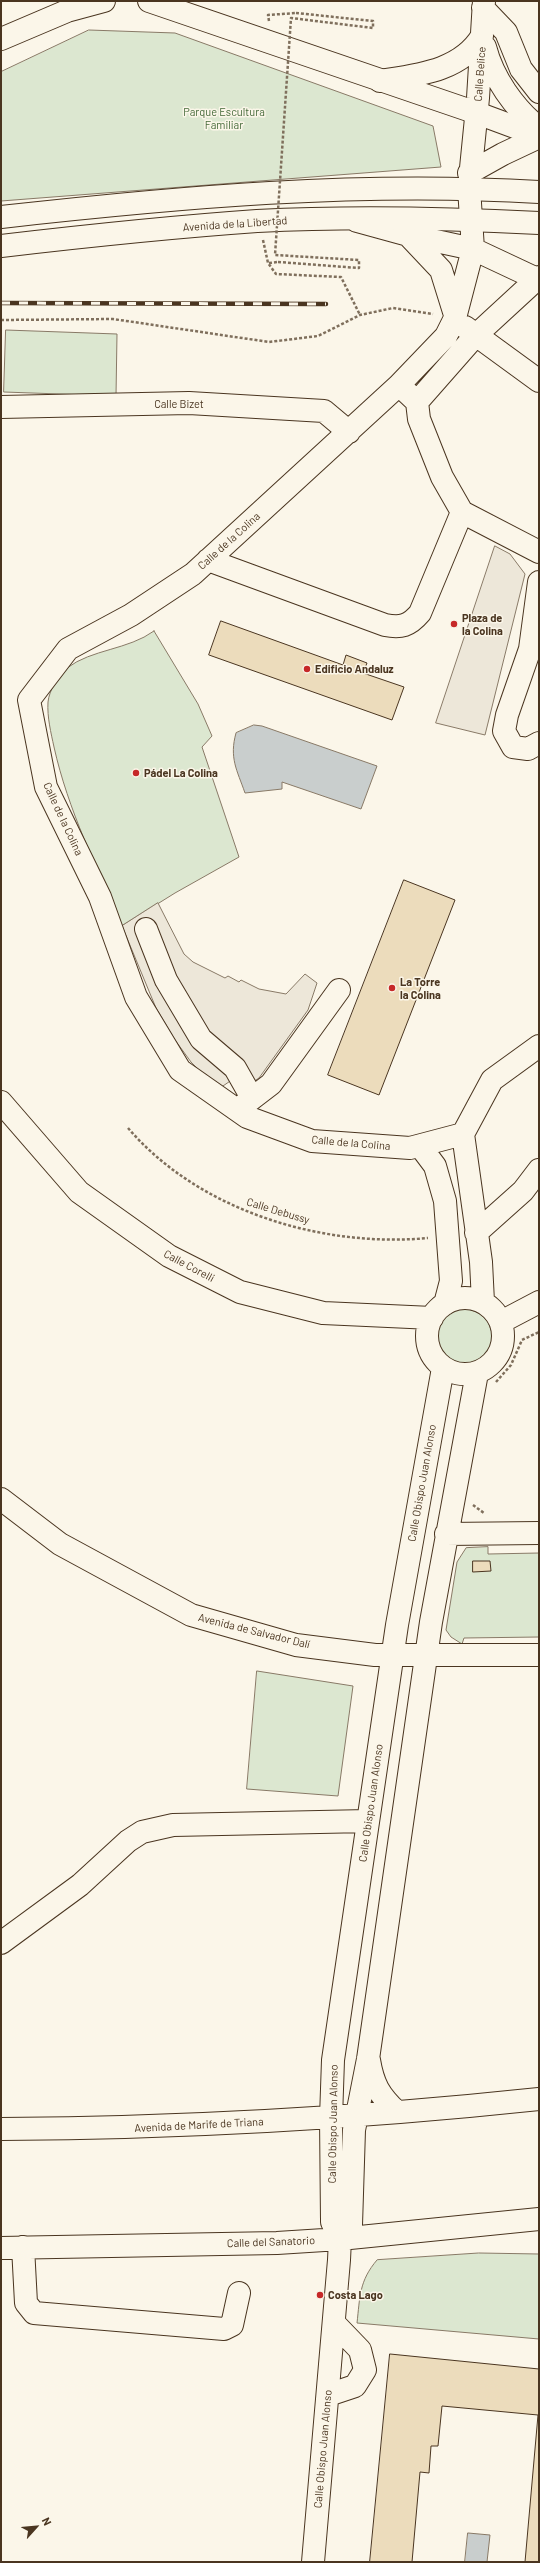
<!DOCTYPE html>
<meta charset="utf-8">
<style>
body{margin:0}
#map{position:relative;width:540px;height:2563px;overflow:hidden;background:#fbf6e9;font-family:Barlow,sans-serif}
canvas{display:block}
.frame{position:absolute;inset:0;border:2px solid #4a3520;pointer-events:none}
.north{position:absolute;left:16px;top:2507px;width:40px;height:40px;-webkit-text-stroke:3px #fbf6e9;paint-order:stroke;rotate:63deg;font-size:11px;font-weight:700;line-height:16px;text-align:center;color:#4a3520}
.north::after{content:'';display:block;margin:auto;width:14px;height:18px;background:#4a3520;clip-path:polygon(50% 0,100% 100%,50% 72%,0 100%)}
</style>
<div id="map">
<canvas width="540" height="2563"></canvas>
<div class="frame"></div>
<div class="north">N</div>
</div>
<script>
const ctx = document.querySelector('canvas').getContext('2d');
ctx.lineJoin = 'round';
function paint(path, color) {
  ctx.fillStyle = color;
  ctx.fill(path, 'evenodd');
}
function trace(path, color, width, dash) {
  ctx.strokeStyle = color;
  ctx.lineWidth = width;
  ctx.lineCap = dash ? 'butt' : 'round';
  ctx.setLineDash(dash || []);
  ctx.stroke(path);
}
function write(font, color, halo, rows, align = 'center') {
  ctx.font = font + ' Barlow,sans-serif';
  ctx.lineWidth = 3;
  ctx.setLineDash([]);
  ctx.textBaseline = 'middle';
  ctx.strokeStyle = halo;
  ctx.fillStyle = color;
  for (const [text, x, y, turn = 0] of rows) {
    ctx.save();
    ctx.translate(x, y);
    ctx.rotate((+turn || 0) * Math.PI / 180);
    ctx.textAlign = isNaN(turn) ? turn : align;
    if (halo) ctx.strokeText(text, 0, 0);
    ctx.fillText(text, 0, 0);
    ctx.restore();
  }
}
const green = new Path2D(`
 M89,30L175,33L433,126L441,167L1,201V72Z
 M6,330L117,334L116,396L4,392Z
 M154,631L198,704L212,736L202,747L239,857L175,893L122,926C97,868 68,810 54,747C51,733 47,717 48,702C49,691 58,675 67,668C92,649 128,650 154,631Z
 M436 1337a28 28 0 1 1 56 0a28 28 0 1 1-56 0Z
 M488,1547V1554L539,1553V1637L464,1638L462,1644L451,1637L446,1630L457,1562L466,1548Z
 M257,1671L353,1686L338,1796L247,1789Z
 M479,2253L539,2254V2339L357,2323C360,2297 359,2281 377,2260Z`);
const parking = new Path2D(`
 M495,546L510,554L525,574L485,735L436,723Z
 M158,903L184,954L193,962L225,978L228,976L239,982L241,980L259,989L286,994L305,974L317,983L308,1010L259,1078L253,1082L239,1075L220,1088L212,1083L191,1062L175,1040L156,1008L122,926Z`);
const water = new Path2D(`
 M254,725L262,726L377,766L361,809L282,782V789L245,793C237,770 229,758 236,733Z
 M468,2533L490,2535L487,2562H465Z`);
const building = new Path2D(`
 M221,621L343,665L346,655L367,663L363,673L404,687L392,720L209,655Z
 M404,880L455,900L379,1095L328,1075Z
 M473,1561H490L491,1571L473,1572Z
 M390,2354L539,2369V2562H525L538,2415L442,2406L438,2446H431L429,2473L420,2472L412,2562H370Z`);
const path = new Path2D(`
 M269,21L268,15L296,13
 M263,240L268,263L276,274L341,277L360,315
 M269,263L278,262
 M1,320L113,319L269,342L318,336L360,315L393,308L433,314
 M128,1128C199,1211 322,1248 428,1238
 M496,1382L511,1365L522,1340L539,1332
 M473,1505L484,1513`);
const minor = new Path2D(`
 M484,1L478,98L469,188L473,249L455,318L446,336L399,385L193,574L131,615L68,649L29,700L46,787L100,897L136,997L180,1070L247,1117L312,1141L410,1148L463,1134L492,1080L539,1046
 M483,8L506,32L521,69L539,92
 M485,47C493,78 514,108 539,128
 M380,81C418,75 461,71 482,36
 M469,173L503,154L539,137
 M357,221L408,235L473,249L539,280
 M408,235L441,270L455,315
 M465,327L539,381
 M399,385L417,402L419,419L442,477L462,512L539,552
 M417,402L475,336L539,277
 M1,407L189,403L324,411L349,432
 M208,560L385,625C401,628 409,626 420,613L462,512
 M539,582L530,649L507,715L504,731L513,747L528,749L539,743
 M146,929L166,980L201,1039L235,1068L252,1098
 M1,1102L79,1192L169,1256L240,1292L323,1313L432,1318
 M241,1107L271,1084L339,990
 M463,1134L481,1262L483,1302
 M420,1146L435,1166L445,1201L451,1281L445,1304
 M476,1233L523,1191L539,1170
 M427 1336a38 38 0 1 1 76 0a38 38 0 1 1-76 0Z
 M501,1322L539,1302
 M1,1499L60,1544L191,1615L296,1645L375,1655H539
 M446,1534L539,1533
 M1,1943L80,1885L128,1841L142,1832L173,1825L368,1821
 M369,2060C373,2084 379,2095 397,2112
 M1,2129C181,2128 360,2118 539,2099
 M340,2239L351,2225L354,2130L368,2059L431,1622L477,1373
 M23,2247L26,2303L34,2313L224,2329L232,2325L239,2293
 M1,2248L277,2243L340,2239L539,2219
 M328,2395L355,2386L365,2370L360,2350L334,2323
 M313,2562L339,2260L340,2239L332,2222L331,2118L333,2060L397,1625L443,1368`);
const major = new Path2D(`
 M149,1L477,113L539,136
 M1,39L67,11L104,1
 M1,217C180,197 359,181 539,192
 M1,246C86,236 172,227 257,221C351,216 446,218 539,223`);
const rail = new Path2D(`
 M1,303L326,304`);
const pathBridge = new Path2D(`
 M278,262L359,268V260L275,255L291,18L373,28V21L296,13`);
const markers = [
 [454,624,4,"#c62828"],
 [307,669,4,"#c62828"],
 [136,773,4,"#c62828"],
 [392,988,4,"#c62828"],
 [320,2295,4,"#c62828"]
];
const streetNames = [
 ["Calle Belice",480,74,-86],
 ["Avenida de la Libertad",235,224,-4],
 ["Calle Bizet",179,404],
 ["Calle de la Colina",229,541,-42],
 ["Calle de la Colina",63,819,65],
 ["Calle de la Colina",351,1143,5],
 ["Calle Debussy",278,1211,17],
 ["Calle Corelli",189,1266,28],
 ["Calle Obispo Juan Alonso",422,1483,-80],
 ["Avenida de Salvador Dalí",254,1631,14],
 ["Calle Obispo Juan Alonso",371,1803,-82],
 ["Calle Obispo Juan Alonso",333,2124,-89],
 ["Avenida de Marife de Triana",199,2125,-3],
 ["Calle del Sanatorio",271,2242,-2],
 ["Calle Obispo Juan Alonso",323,2449,-85]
];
const parkNames = [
 ["Parque Escultura",224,112],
 ["Familiar",224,125]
];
const poiNames = [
 ["Plaza de",462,618],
 ["la Colina",462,631],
 ["Edificio Andaluz",315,669],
 ["Pádel La Colina",144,773],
 ["La Torre",400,982],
 ["la Colina",400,995],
 ["Costa Lago",328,2295]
];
paint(green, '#dce7d0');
trace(green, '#887966', 1);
paint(parking, '#ede7d9');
trace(parking, '#887966', 1);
paint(water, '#c9cecd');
trace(water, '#887966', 1);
paint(building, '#ecdcbc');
trace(building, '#4a3520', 1);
trace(minor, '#4a3520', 24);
trace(major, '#4a3520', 24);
trace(path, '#7f6f5c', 2.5, [3, 2]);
trace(minor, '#fbf6e9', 22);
trace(major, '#fbf6e9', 22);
trace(rail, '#4a3520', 4.5);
trace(rail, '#fbf6e9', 3, [9]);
trace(pathBridge, '#7f6f5c', 2.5, [3, 2]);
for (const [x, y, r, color] of markers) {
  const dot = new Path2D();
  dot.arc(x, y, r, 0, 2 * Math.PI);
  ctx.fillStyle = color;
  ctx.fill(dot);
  trace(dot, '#fbf6e9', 1.5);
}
write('11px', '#4a3520', '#fbf6e9', streetNames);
write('11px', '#436837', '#fbf6e9', parkNames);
write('bold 11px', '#4a3520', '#fbf6e9', poiNames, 'left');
</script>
